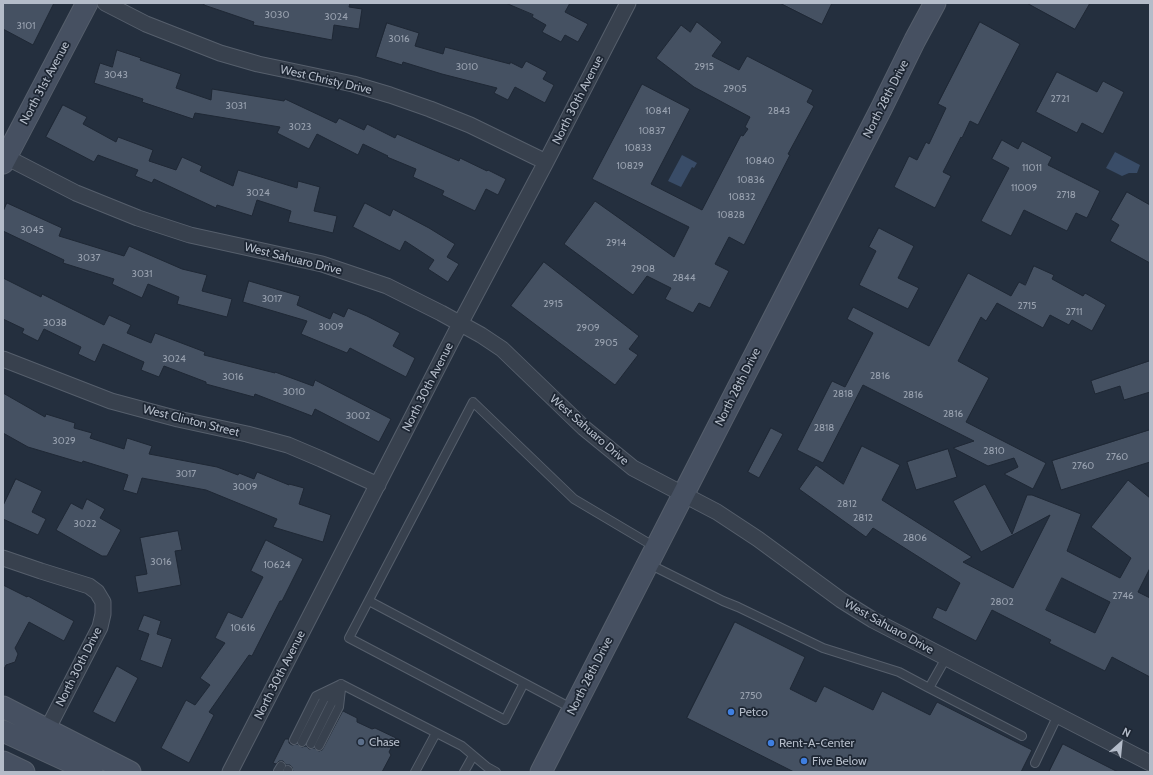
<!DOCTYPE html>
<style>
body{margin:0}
#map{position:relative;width:1153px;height:775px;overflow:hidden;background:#242f3e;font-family:Cabin,sans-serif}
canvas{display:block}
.frame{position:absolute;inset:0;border:4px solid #b4bcc9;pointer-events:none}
.north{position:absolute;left:1101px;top:723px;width:40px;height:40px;-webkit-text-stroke:3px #1d2633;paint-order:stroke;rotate:27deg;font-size:11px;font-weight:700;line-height:16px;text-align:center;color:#b4bcc9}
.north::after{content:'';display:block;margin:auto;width:14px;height:18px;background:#b4bcc9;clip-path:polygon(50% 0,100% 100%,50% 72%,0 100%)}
</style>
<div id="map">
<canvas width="1153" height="775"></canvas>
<div class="frame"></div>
<div class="north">N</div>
</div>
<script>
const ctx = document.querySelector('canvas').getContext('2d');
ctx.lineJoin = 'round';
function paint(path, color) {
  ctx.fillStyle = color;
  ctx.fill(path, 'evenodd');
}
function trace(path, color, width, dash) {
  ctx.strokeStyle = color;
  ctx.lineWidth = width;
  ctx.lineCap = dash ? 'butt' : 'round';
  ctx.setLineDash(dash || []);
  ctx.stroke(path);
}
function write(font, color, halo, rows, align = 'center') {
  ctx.font = font + ' Cabin,sans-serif';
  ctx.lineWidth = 3.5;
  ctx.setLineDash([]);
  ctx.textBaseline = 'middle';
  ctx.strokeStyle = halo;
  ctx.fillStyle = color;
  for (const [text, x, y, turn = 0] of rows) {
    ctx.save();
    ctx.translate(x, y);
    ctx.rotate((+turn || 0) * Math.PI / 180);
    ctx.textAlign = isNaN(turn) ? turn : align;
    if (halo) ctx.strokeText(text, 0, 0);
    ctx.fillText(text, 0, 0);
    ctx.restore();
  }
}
const water = new Path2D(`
 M1115,152L1140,165L1137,173H1129L1122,176L1106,168Z
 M682,155L697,163L694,168L692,167L681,187L668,181Z`);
const building = new Path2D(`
 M3,3H54L33,45L3,29Z
 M205,3H350L349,7L362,9L359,29L334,25L332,40L253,25L254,22L204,5Z
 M506,3H570L565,12L588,24L578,42L565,35L561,42L542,32L546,25L532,17L533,15Z
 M780,3H832L822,24Z
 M1027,3H1090L1075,29Z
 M697,22L722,42L712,56L739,70L747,56L813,90L807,102L814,106L788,154L790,155L744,245L729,237L715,264L729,271L710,308L699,303L693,313L665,299L671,288L647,276L633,295L564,244L595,201L674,257L689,227L592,179L642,84L690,109L651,184L702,210L741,135L743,136L748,129L745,127L750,117L694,87L656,58L681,25L690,32Z
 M980,22L1020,44L978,125L970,121L962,138L961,137L943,172L951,176L935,208L894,187L909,156L917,160L926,142L929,144L946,108L938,104Z
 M387,23L419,33L415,46L443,54L445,47L510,64V62L522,68L526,61L547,72L543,79L554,85L545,103L515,87L508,100L494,93L497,88L442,74L403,62L402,65L376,57Z
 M117,50L141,58L140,60L181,74L176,88L211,100L212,89L284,101L285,99L336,123L339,118L364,130L367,124L395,138L397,134L459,161L460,158L487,171L488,170L506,179L498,195L486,189L475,211L442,195L444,191L413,177L416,169L387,157L388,156L363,144L358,155L317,134L309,149L277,133L280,127L195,113L193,119L142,102L143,99L94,83L100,63L112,67Z
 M1057,72L1097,92L1103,81L1124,92L1103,134L1082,123L1077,133L1036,112Z
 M63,105L87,117L83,124L116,142L118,137L153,150L149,161L176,170L182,157L202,166L200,171L233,186L238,170L297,188L298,181L320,187L314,211L337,216L333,233L288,222L291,211L257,200L252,216L217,205L216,208L154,179L152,183L135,176L138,170L98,155L94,162L46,137Z
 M1002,140L1018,149L1022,141L1052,157L1048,165L1100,191L1087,218L1076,213L1067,231L1024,210L1011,236L981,221L1009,168L992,159Z
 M1127,192L1150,205V263L1110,241L1119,225L1111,220Z
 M7,203L62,228L59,236L124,256L129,246L182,269L207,275L202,291L232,299L227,317L177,304L179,297L148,284L142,298L112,284L114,279L63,263L64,260L3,231V212Z
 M365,203L390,216L393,209L429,228L455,244L447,257L459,264L448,282L428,269L434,260L405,241L400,251L353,227Z
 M879,228L914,246L898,278L919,288L908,309L859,285L876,251L869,247Z
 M544,262L639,336L629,349L638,355L615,385L511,306Z
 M1034,266L1054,275L1052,279L1083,296L1085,293L1106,305L1092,331L1072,320L1069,325L1050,315L1043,328L997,303L986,321L981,317L958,361L989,378L966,422L1046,463L1033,489L1004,474L1018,467L1014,458L988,466L953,448L974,441L863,385L823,463L797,450L832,381L845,387L873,333L847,319L853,307L929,346L968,273L1011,296L1019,282L1025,285Z
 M3,278L41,297L42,294L104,325L109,315L131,325L127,333L151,343L155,333L205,352L204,355L275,373V372L313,386L315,380L391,419L379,442L315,409L312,416L255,394L254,397L206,384V382L164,366L159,377L141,370L144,362L103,344L95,362L78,354L81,347L44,329L38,341L22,333L24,329L3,319Z
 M249,281L300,296L297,305L330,319L333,312L344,317L348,308L367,316L400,333L393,346L415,358L406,377L350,348L347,353L301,334L307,321L243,302Z
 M1150,361V392L1124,400L1120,386L1095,394L1091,381Z
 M3,393L45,417L46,414L75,423L74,428L92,433L90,438L124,449L127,438L152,446L149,454L217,467L238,475L239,473L254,479L257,472L289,485V484L304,488L299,504L331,515L323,542L273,527L277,519L206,490L142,478L137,494L123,490L128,475L83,461L82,463L28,447L3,433Z
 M771,428L783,434L759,478L748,472Z
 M1150,430V462L1061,490L1052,461Z
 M862,446L900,465L882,500L972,557L963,562L1013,588L1050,515L981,552L953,501L985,484L1012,534L1027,495H1032L1081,514L1067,551L1120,578L1131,558L1091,527L1128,480L1150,498V568L1138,592L1150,598V677L1112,657L1105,671L1049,643L1051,640L992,610L976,641L932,618L937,607L946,611L960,583L873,528L866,537L799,489L816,465L843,484ZM1062,578L1110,602L1095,633L1046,610Z
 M948,449L957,477L916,490L907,462Z
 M16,479L42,491L32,512L46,519L38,535L3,519V506Z
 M87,499L105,509L100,518L121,530L107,556H102L56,530L71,503L82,509Z
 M178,531L182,550L175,551L181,585L138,593L135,576L147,574L140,538Z
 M266,540L303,559L282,601H280L252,656L249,655L209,712L214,715L189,763L161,748L186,700L195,705L210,685L200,678L225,643L215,638L228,612L242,618L263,577L251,571Z
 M3,585L27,597L28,596L74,621L64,641L29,622L15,648L18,654L15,662L6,665L3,671Z
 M144,615L161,621L157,634L172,639L162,668L140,660L149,634L138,630Z
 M735,622L805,657L790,689L816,702L824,686L873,710L882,691L930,715L937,702L1032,750L1021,772H794L687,718Z
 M117,666L138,678L115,723L93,712Z
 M343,711L357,718V722L372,729L375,728L396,738L389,752L391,755L382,772H293L292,767L290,765H286L283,761H279L276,764L273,763L285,739H289V743L292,745L297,744L302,747L306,746L309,749L314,748L319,751L322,750Z
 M1063,744L1118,772H1049Z`);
const lane = new Path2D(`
 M649,564L723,601L738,607L823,648L899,672L929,688L946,658
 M369,601L524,683
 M341,684L462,746L487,767L496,772
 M929,688L1022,736
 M573,709L524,683L505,720L349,638L473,402L574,499L655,547
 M294,740L316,696L341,684
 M302,742L324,699L335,690
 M311,744L339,688
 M319,746L339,707L341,689
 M1035,763L1058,715
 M279,772L278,771L281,766
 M287,772L288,770
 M415,772L436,733
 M464,772L473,756`);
const street = new Path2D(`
 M105,3L146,24L220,53L258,64L353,84L390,95L430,109L470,125L546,162
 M6,157L76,193L138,218L190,235L322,264L387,286L441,313L481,335L502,349L584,428L633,468L717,512L758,539L841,600L873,620L1150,763
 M3,359L111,401L178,419L247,434L288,445L321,459L378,485
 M3,558L41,571L89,586L97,592L103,602V614L100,627L47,730
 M230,772L460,324L546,162L628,3`);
const secondary = new Path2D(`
 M3,163L87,3
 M3,707L130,772
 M3,731L92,772
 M3,762L24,772
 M541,772L881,109L915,40L935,3`);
const markers = [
 [731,712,4,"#3f7fe0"],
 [361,742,4,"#5c6f8a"],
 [771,743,4,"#3f7fe0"],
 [804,761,4,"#3f7fe0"]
];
const numberNames = [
 ["3030",277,15],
 ["3024",336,17],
 ["3101",26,26],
 ["3016",399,39],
 ["3010",467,67],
 ["2915",704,67],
 ["3043",116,75],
 ["2905",735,89],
 ["2721",1060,99],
 ["3031",236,106],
 ["10841",658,111],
 ["2843",779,111],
 ["3023",300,127],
 ["10837",652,131],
 ["10833",638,148],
 ["10840",760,161],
 ["10829",630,166],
 ["11011",1032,168],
 ["10836",751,180],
 ["11009",1024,188],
 ["3024",258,193],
 ["2718",1066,195],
 ["10832",742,197],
 ["10828",731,215],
 ["3045",32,230],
 ["2914",616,243],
 ["3037",89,258],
 ["2908",643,269],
 ["3031",142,274],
 ["2844",684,278],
 ["3017",272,299],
 ["2915",553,304],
 ["2715",1027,306],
 ["2711",1074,312],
 ["3038",55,323],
 ["3009",331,327],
 ["2909",588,328],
 ["2905",606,343],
 ["3024",174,359],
 ["2816",880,376],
 ["3016",233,377],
 ["3010",294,392],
 ["2818",843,394],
 ["2816",913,395],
 ["2816",953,414],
 ["3002",358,416],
 ["2818",824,428],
 ["3029",64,441],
 ["2810",994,451],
 ["2760",1117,457],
 ["2760",1083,466],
 ["3017",186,474],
 ["3009",245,487],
 ["2812",847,504],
 ["2812",863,518],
 ["3022",85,524],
 ["2806",915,538],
 ["3016",161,562],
 ["10624",277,565],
 ["2746",1123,596],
 ["2802",1002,602],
 ["10616",243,628],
 ["2750",751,696]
];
const streetNames = [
 ["West Christy Drive",326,80,13],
 ["North 31st Avenue",45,83,-62],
 ["North 28th Drive",886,99,-63],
 ["North 30th Avenue",578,100,-63],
 ["West Sahuaro Drive",293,259,14],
 ["North 30th Avenue",428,387,-63],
 ["North 28th Drive",738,387,-63],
 ["West Clinton Street",191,421,14],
 ["West Sahuaro Drive",589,430,41],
 ["West Sahuaro Drive",889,627,29],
 ["North 30th Drive",79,667,-63],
 ["North 30th Avenue",280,675,-63],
 ["North 28th Drive",590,676,-63]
];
const poiNames = [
 ["Petco",739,712],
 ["Chase",369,742],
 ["Rent-A-Center",779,743],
 ["Five Below",812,761]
];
paint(water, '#394c67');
paint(building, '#455162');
trace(building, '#1f2835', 1);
trace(lane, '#565f6c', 10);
trace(street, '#565f6c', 17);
trace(secondary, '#565f6c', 23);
trace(lane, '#38414e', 8);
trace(street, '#38414e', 15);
trace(secondary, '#465061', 21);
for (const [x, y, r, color] of markers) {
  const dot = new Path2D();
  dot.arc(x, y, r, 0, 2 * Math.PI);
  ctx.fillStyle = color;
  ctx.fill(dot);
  trace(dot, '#1d2633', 1.5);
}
write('10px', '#98a1af', null, numberNames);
write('12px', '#b4bcc9', '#1d2633', streetNames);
write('12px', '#b4bcc9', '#1d2633', poiNames, 'left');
</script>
